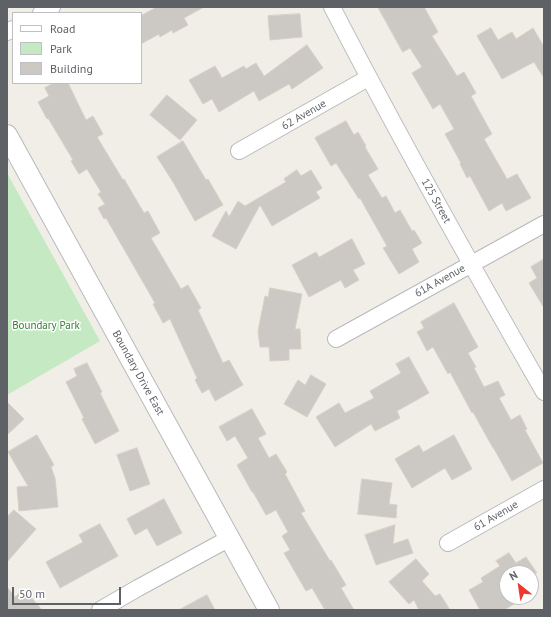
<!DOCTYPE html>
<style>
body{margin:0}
#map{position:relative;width:551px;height:617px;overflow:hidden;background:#f1eee7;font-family:"PT Sans",sans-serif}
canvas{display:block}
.frame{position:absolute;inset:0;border:8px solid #5e6267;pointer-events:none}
.legend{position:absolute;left:12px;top:12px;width:130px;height:72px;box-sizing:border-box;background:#fff;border:1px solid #bfc0c2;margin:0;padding:5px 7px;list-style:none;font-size:12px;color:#5e6267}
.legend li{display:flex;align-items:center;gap:8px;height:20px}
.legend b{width:20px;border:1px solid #bfc0c2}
.north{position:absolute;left:499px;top:565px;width:40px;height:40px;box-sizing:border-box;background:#fff;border:1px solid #bfc0c2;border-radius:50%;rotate:330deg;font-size:11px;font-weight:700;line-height:16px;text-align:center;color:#5e6267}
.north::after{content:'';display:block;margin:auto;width:14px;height:18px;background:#ef372e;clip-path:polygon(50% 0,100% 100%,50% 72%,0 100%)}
.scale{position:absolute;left:12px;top:587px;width:109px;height:18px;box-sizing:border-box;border:2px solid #5e6267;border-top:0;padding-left:5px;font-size:12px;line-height:14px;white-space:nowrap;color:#5e6267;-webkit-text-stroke:3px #fff;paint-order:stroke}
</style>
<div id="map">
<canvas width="551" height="617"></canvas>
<div class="frame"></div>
<ul class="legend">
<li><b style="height:5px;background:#fff"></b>Road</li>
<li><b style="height:11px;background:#c4e9c3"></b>Park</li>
<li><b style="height:11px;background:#ccc9c4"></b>Building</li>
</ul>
<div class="north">N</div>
<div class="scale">50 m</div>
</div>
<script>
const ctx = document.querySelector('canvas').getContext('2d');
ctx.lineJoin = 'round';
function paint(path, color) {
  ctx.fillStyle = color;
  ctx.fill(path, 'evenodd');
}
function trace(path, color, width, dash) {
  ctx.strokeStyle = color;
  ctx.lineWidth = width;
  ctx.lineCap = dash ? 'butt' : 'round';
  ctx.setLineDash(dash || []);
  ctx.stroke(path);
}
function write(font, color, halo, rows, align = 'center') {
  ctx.font = font + ' "PT Sans",sans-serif';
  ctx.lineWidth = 3;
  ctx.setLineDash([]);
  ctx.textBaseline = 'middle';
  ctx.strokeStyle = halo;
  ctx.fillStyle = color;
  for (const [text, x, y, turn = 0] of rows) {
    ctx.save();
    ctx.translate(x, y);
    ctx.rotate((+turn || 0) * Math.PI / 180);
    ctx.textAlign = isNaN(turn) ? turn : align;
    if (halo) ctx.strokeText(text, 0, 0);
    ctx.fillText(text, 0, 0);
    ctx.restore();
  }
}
const green = new Path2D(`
 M7,173L100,341L7,395Z`);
const building = new Path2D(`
 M157,7H204L184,18L188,25L173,33L172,30L160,37L159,34L141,44V16Z
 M378,7H424L438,32L432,36L457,76L464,72L476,93L471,96L492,134L484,139L507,179L517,174L531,198L506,211L502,203L489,211L470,176L467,178L460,164L461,163L445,134L454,129L440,104L433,109L412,73L422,67L410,48L403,52Z
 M300,14L302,37L270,40L268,16Z
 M491,28L498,40L512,32L516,39L533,28L544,47V78L534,62L502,79L477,36Z
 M307,45L323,68L292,89L289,84L259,101L254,91L219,112L212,99L203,104L189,80L215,66L222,78L244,66L246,69L256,63L264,76Z
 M54,83H68L86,120L93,116L103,134L97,137L123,180L124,179L144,213L148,211L160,233L151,238L181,289L188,285L201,308L198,310L223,363L229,360L243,385L215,401L209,389L202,393L195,380L197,378L170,319L163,323L153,304L155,303L106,218L104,219L98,208L105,204L98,194L101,192L87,169L79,174L71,161L73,160L48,118L47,119L38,102L49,96L45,88Z
 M167,95L197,120L180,140L150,115Z
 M346,121L354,135L358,132L366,146L365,147L378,169L368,175L382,198L386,196L395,213L400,210L412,231L414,230L422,243L412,249L419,262L399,274L383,248L387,246L360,198L359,199L336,163L331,166L315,138Z
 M183,141L206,180L208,179L223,205L195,221L173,182L157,157Z
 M297,170L301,176L311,170L322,188L316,192L320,198L272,226L260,205L236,249L212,236L226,211L229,217L238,201L245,206L286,182L284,179Z
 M352,239L365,264L353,270L359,280L345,288L341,280L309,297L292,265L316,252L319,257Z
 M544,259V308L529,283L537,278L531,267Z
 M270,288L302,294L295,329H300L301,349H289V360L270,361L269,347H260L258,331L265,296L268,297Z
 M454,303L478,347L468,353L476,367L474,368L484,387L498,381L505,395L499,398L511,420L520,415L527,429L525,430L543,463L512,481L493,447V448L473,412L472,413L450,372L448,374L433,347L427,351L417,332L424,328L421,322Z
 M409,357L429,393L397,411L400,418L375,431L371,424L335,447L316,417L339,403L345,413L374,398L370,391L401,373L396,364Z
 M87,363L102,392L100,393L119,431L95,444L82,419L84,418L66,382L77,376L74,369Z
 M311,375L326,384L307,417L284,404L298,380L305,385Z
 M7,402L24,419L7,435Z
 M252,409L266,434L258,438L269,458L276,454L287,472L285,474L305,511L301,513L330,561L331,560L346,585L341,588L354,610H325L312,588L306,591L284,553L290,550L282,536L288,532L276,510L266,515L253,492H252L237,465L248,458L235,436L227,441L219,427Z
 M37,435L54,465L51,467L55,478L58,507L19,511L17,487L28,486L8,452Z
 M454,435L472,469L452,480L445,468L412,488L395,459L419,445L423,452Z
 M137,448L150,484L130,491L117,455Z
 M362,479L392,483L389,504L397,505L396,518L358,514Z
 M164,499L182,533L157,546L147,528L135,535L127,519Z
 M14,510L36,529L7,562V517Z
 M100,524L118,556L60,588L46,562L83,542L79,535Z
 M395,525L393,544L408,539L413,553L376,565L365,535Z
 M509,553L516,563L526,557L537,573H507V597H510L514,604L504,610H480L469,590L483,582L481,578L500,566L496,561Z
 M416,559L429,574L422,581L435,596L440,594L450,610H419L414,600L409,604L389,582Z
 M7,587L15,597L24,589L42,610H7Z
 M207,595L215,610H179Z`);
const minor = new Path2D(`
 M332,7C399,137 471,265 544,392
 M41,13L52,7
 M7,32L13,29
 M239,151L368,78
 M336,339L544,224
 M448,543L544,489
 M100,610L138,588L230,538`);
const tertiary = new Path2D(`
 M7,135L269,610`);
const streetNames = [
 ["62 Avenue",304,115,-30],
 ["125 Street",436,201,61],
 ["61A Avenue",440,281,-29],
 ["Boundary Drive East",138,373,61],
 ["61 Avenue",496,516,-30]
];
const parkNames = [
 ["Boundary Park",46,326]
];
paint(green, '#c4e9c3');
paint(building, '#ccc9c4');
trace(building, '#d6d0c5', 1);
trace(minor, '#b7b9bd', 18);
trace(tertiary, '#b7b9bd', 22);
trace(minor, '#fff', 16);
trace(tertiary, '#fff', 20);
write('11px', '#5e6267', '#fff', streetNames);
write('11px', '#318232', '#fff', parkNames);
</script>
